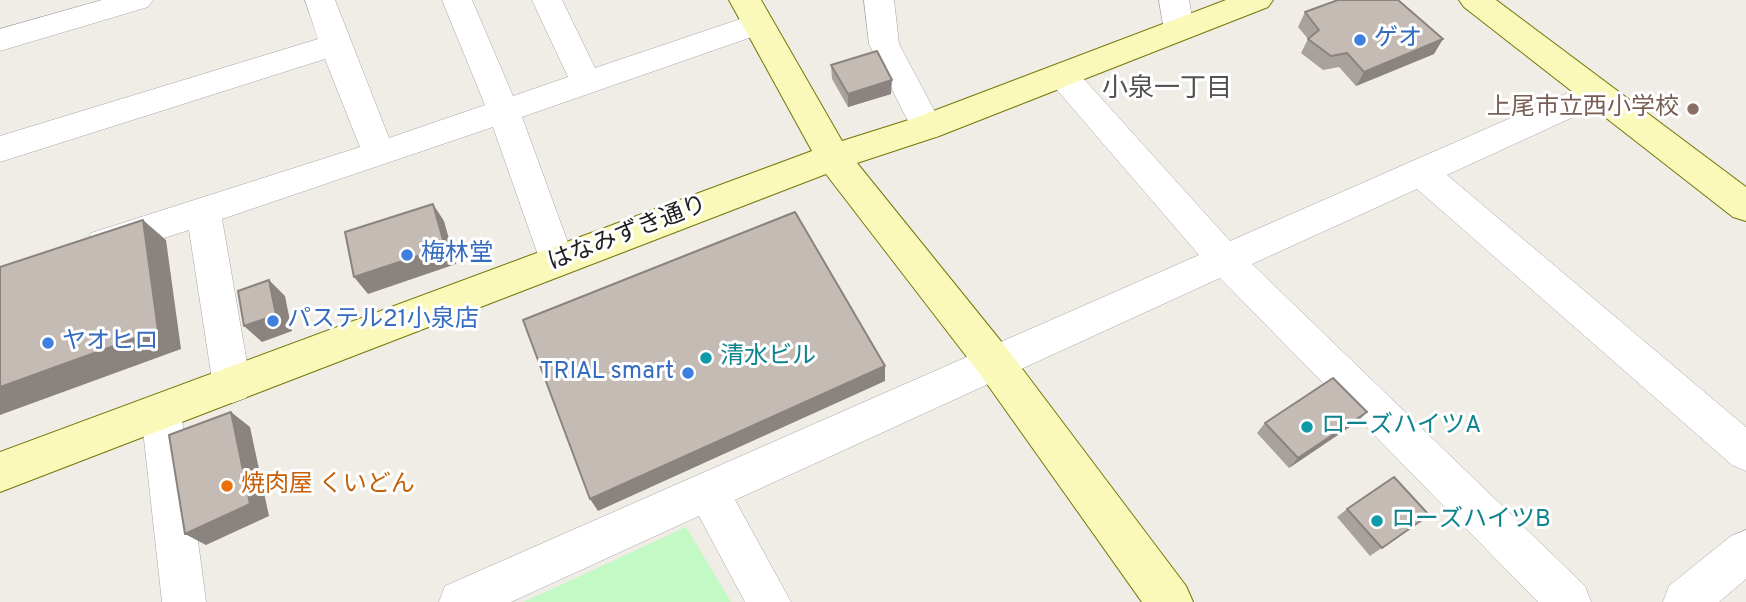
<!DOCTYPE html>
<meta charset="utf-8">
<style>
body{margin:0}
canvas{display:block;background:#f0ece6}
</style>
<canvas width="1746" height="602"></canvas>
<script>
const ctx = document.querySelector('canvas').getContext('2d');
ctx.lineJoin = 'round';
function paint(path, color) {
  ctx.fillStyle = color;
  ctx.fill(path, 'evenodd');
}
function trace(path, color, width, dash) {
  ctx.strokeStyle = color;
  ctx.lineWidth = width;
  ctx.lineCap = dash ? 'butt' : 'round';
  ctx.setLineDash(dash || []);
  ctx.stroke(path);
}
function write(font, color, halo, rows, align = 'center') {
  ctx.font = font + ' Overpass,"Noto Sans JP",sans-serif';
  ctx.lineWidth = 6;
  ctx.setLineDash([]);
  ctx.textBaseline = 'middle';
  ctx.strokeStyle = halo;
  ctx.fillStyle = color;
  for (const [text, x, y, turn = 0] of rows) {
    ctx.save();
    ctx.translate(x, y);
    ctx.rotate((+turn || 0) * Math.PI / 180);
    ctx.textAlign = isNaN(turn) ? turn : align;
    if (halo) ctx.strokeText(text, 0, 0);
    ctx.fillText(text, 0, 0);
    ctx.restore();
  }
}
const park = new Path2D(`
 M686,527L731,602H524Z`);
const street = new Path2D(`
 M102,0H153L148,7L0,51V29Z
 M305,0H335L389,138L485,105L442,0H472L513,96L568,77L532,0H562L595,68L758,13L769,17L773,24L769,31L522,117L575,262L570,272L557,277L544,272L493,127L222,219L251,386L246,398L232,403L218,398L213,386L189,230L104,257L91,253L86,243L91,233L360,147L325,59L0,162V136L318,39Z
 M864,0H894L899,44L943,127L939,136L927,139L915,136L911,127L869,44Z
 M1159,0H1189L1194,30L1190,37L1179,41L1168,37L1164,30Z
 M1062,64L1073,67L1230,241L1586,85L1597,81L1608,85L1613,93L1608,101L1447,175L1746,427V471L1732,465L1417,189L1252,264L1585,586L1591,602H1538L1220,278L735,500L791,602H745L699,516L511,602H439L445,586L1199,255L1051,83L1046,75L1051,67Z
 M161,394L175,399L181,412L206,602H162L141,412L147,399Z
 M1746,530V579L1719,602H1663L1669,586L1731,536Z`);
const secondary = new Path2D(`
 M729,0H761L842,141L915,118L1226,0H1273L1268,7L939,136L857,163L1008,350L1186,586L1193,602H1142L980,374L826,174L0,492V452L812,151Z
 M1459,0H1496L1746,187V221L1733,217L1464,7Z`);
const wall = new Path2D(`
 M1305,12L1434,54L1356,86L1339,67L1323,70L1301,53L1308,39L1298,27Z
 M831,65L891,94L848,107L832,79Z
 M1357,422L1289,468L1257,433L1265,423Z
 M1347,509L1429,515L1370,556L1337,517Z`);
const shadedWall = new Path2D(`
 M1443,39L1434,54L1356,86L1364,72Z
 M892,80L891,94L848,107V94Z
 M433,204L444,221L456,264L368,294L354,277Z
 M143,220L166,240L181,349L0,415V387Z
 M269,280L285,296L292,331L262,342L244,326Z
 M885,366V381L598,511L590,499Z
 M231,412L250,427L269,516L206,545L185,534Z
 M1367,412L1357,422L1289,468L1298,458Z`);
const building = new Path2D(`
 M1338,0H1398L1443,39L1364,72L1347,53L1331,56L1308,39L1319,30L1305,12Z
 M877,51L892,80L848,94L831,65Z
 M433,204L445,247L354,277L345,232Z
 M795,212L885,366L590,499L523,320Z
 M143,220L158,330L0,387V267Z
 M269,280L276,315L244,326L238,291Z
 M1333,378L1367,412L1298,458L1265,423Z
 M231,412L250,504L185,534L169,435Z
 M1394,477L1429,515L1382,548L1347,509Z`);
const markers = [
 [1360,40,7,"#3f7fe0"],
 [1693,109,7,"#8d6e63"],
 [407,255,7,"#3f7fe0"],
 [273,321,7,"#3f7fe0"],
 [48,343,7,"#3f7fe0"],
 [706,358,7,"#0f9aa8"],
 [688,373,7,"#3f7fe0"],
 [1307,427,7,"#0f9aa8"],
 [227,486,7,"#e8710a"],
 [1377,521,7,"#0f9aa8"]
];
const shopNames = [
 ["ゲオ",1374,40],
 ["梅林堂",421,255],
 ["パステル21小泉店",287,321],
 ["ヤオヒロ",62,343],
 ["TRIAL smart",674,373,"right"]
];
const educationNames = [
 ["上尾市立西小学校",1679,109]
];
const streetNames = [
 ["はなみずき通り",628,235,-21]
];
const cultureNames = [
 ["清水ビル",720,358],
 ["ローズハイツA",1321,427],
 ["ローズハイツB",1391,521]
];
const foodNames = [
 ["焼肉屋 くいどん",241,486]
];
const neighbourhoodNames = [
 ["小泉一丁目",1167,91]
];
paint(park, '#c3f9c4');
trace(street, '#a6a6a6', 1);
trace(secondary, '#727805', 2);
paint(street, '#fff');
paint(secondary, '#faf9ba');
paint(wall, '#a9a19c');
paint(shadedWall, '#8a837f');
paint(building, '#c5bbb5');
trace(building, '#8a837f', 2);
for (const [x, y, r, color] of markers) {
  const dot = new Path2D();
  dot.arc(x, y, r, 0, 2 * Math.PI);
  ctx.fillStyle = color;
  ctx.fill(dot);
  trace(dot, '#fff', 2.5);
}
write('24px', '#366cbe', '#fff', shopNames, 'left');
write('24px', '#785e54', '#fff', educationNames, 'right');
write('24px', '#1f1f1f', '#fff', streetNames);
write('24px', '#0d838f', '#fff', cultureNames, 'left');
write('24px', '#c56008', '#fff', foodNames, 'left');
write('26px', '#525252', '#fff', neighbourhoodNames);
</script>
